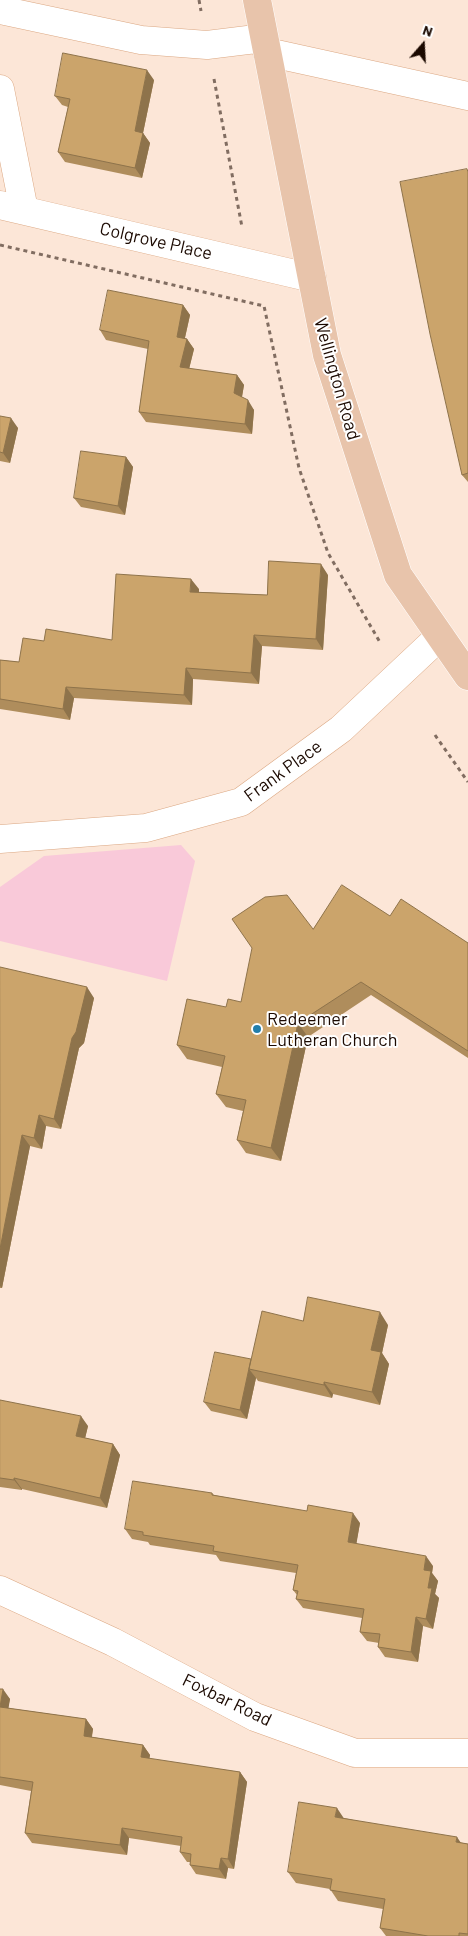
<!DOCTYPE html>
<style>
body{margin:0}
#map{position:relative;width:468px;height:1936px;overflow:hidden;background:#fce6d7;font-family:Barlow,sans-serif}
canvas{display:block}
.north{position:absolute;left:398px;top:20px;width:50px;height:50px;-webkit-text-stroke:4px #fff;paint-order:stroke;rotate:19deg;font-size:14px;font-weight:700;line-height:20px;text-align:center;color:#1b0900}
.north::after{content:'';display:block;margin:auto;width:18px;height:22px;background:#1b0900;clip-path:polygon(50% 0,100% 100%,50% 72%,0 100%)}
</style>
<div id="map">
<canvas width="468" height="1936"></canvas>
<div class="north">N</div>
</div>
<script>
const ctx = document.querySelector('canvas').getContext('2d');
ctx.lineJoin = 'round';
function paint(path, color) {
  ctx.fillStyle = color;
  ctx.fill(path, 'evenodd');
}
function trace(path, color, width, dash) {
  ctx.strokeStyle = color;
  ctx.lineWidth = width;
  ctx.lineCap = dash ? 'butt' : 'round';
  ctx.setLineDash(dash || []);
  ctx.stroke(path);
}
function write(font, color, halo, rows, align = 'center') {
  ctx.font = font + ' Barlow,sans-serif';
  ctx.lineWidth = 4;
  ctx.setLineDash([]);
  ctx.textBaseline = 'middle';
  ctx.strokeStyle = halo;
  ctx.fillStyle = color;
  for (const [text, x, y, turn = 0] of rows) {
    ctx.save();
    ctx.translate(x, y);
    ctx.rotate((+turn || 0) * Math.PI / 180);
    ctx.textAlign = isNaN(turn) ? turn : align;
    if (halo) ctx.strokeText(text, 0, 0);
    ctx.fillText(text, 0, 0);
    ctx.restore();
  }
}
const green = new Path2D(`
 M181,845L195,861L167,981L0,941V887L44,856Z`);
const path = new Path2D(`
 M199,0L201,11
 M214,79L242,227
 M0,245L264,306L299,468L328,553L381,644
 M435,735L468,782`);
const minor = new Path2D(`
 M0,10L141,40L207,45L264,38
 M267,52L468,96
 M0,89L24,210
 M0,205L312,278
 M0,839L146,828L241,802L341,729L440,636
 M0,1590L113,1642L255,1717L355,1753H468`);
const major = new Path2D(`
 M257,0L327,355L398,575L468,676`);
const wall = new Path2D(`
 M154,80L143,133L150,143L142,178L65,162L58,152L68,107L62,105L55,96Z
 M468,170V482L462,475Z
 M183,305L190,315L185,338L187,339L194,349L189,369L237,375L244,385L242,397L254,410L252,434L146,422L139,412L148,349L106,340L100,330Z
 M0,416L18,428L10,463L0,461Z
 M126,457L133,467L125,515L81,507L74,498Z
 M328,575L323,650L262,646L259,684L193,679L192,705L74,698L70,720L0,709V660L19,662L44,641L112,640L199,589V592L267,595Z
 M390,916L468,943V1058L371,995L308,1037L281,1161L246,1153L237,1140L243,1111L226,1107L216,1094L222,1067L187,1059L177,1045L226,1007L241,1002L313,929Z
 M0,967L94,998L84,1043L79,1048L61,1129L46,1126L42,1149L30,1146L2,1288H0Z
 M303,1321L388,1325L382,1353L389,1364L380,1405L333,1394L332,1398L258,1381L256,1378L247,1419L211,1411L204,1402L251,1360Z
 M0,1400L88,1426L85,1438L113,1444L120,1455L107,1508L22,1489V1490L0,1487Z
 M212,1493L214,1495L360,1523L356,1544L433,1566L432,1573L438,1581L435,1594L439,1598L433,1629L423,1626L418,1662L385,1657L378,1647L379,1643L367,1641L360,1632L362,1618L303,1608L296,1599L297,1595L293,1590L296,1573L220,1561L216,1555L150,1545L148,1542L132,1539L125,1529Z
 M0,1689L10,1699L8,1708L86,1719L93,1729L92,1737L143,1745L150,1755L149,1759L240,1772L247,1782L234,1869L228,1868L226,1879L196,1874L190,1865V1862H187L180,1852L181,1846L129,1838L127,1855L32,1843L25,1833L31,1791L0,1785Z
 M344,1818L468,1844V1936H386L380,1928L383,1909L338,1901L330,1889L296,1883L288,1872Z`);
const shadedWall = new Path2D(`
 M147,70L154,80L143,133L150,143L142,178L135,168V131Z
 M183,305L190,315L183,346L177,337Z
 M187,339L194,349L187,377L180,367Z
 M237,375L244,385L241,402L234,393Z
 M248,400L254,410L252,434L245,424Z
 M11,418L18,428L10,463L3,453Z
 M126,457L133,467L125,515L118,506Z
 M321,564L328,575L323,650L316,639Z
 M191,579L199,589L198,602L190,592Z
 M254,635L262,646L259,684L251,673Z
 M186,668L193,679L192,705L184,695Z
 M66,687L74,698L70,720L63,709Z
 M87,987L94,998L84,1043L79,1048L61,1129L54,1119L72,1038Z
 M298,1023L308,1037L281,1161L271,1148Z
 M39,1115L46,1126L42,1149L34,1138Z
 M22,1135L30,1146L2,1288L0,1286V1249Z
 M380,1312L388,1325L382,1353L389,1364L380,1405L372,1392L371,1350Z
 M251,1359L249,1369L256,1378L247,1419L240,1410Z
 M324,1382L333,1394L332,1398L324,1385Z
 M81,1416L88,1426L83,1447L76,1436Z
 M113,1444L120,1455L107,1508L100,1498Z
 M14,1478L22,1489V1490L14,1480Z
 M353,1513L360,1523L355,1552L348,1542Z
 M426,1556L433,1566L432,1573L438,1581L435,1594L439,1598L433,1629L426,1619L428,1588L424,1570Z
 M416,1617L423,1626L418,1662L411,1652Z
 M3,1689L10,1699L7,1717L0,1707Z
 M86,1719L93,1729L90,1746L84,1736Z
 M143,1745L150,1755L148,1767L141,1757Z
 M240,1772L247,1782L234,1869L228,1859Z
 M337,1808L345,1820L335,1817Z
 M122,1828L129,1838L127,1855L120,1845Z
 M457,1837L465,1849L456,1842Z
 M221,1858L228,1868L226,1879L219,1869Z`);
const building = new Path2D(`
 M63,53L147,70L135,131L143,133L135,168L58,152L70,99L55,96Z
 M467,169L468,172V473L462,475L430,334L400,182Z
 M108,290L183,305L177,337L187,339L180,367L237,375L234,393L248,400L245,424L139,412L149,341L100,330Z
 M0,416L11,418L3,453L0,452Z
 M81,451L126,457L118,506L74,498Z
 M269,561L321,564L316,639L254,635L251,673L186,668L184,695L66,687L63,709L0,699V660L19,662L23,638L44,641L46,629L112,640L116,574L191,579L190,592L267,595Z
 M342,885L390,916L401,899L468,943V1051L361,982L298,1023L271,1148L237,1140L246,1100L216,1094L225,1056L177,1045L187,999L226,1007L228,999L241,1002L252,948L232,919L265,897L287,895L313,929Z
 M0,967L87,987L76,1032L72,1038L54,1119L39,1115L34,1138L22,1135L0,1249Z
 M308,1297L380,1312L371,1350L381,1352L372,1392L324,1382V1385L249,1369L262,1311L303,1321Z
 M215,1352L251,1359L240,1410L204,1402Z
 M0,1400L81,1416L76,1436L113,1444L100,1498L14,1478V1480L0,1478Z
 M133,1481L212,1493V1495L307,1511L308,1505L353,1513L348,1542L426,1556L424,1570L431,1571L428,1588H432L426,1619L416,1617L411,1652L378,1647L380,1634L360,1632L364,1609L296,1599L298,1591L293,1590L298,1565L213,1551L214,1546L143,1535V1532L125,1529Z
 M0,1689H3L0,1707L86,1719L84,1736L143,1745L141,1757L240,1772L228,1859L221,1858L219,1869L190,1865L191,1854L180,1852L182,1837L122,1828L120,1845L25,1833L33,1782L0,1777Z
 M299,1802L337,1808L335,1817L457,1837L456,1842L468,1844V1934L459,1933V1936H428L380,1928L385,1899L330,1890L332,1879L288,1872Z`);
const markers = [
 [257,1029,5,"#227eab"]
];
const streetNames = [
 ["Colgrove Place",156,241,13],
 ["Wellington Road",337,379,74],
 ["Frank Place",283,771,-36],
 ["Foxbar Road",227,1700,26]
];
const poiNames = [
 ["Redeemer",267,1019],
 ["Lutheran Church",267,1040]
];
paint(green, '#f9c9d9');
trace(minor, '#dba782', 29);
trace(major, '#fff', 29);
trace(path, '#816d61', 3, [4, 4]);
trace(minor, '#fff', 28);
trace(major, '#e8c4ab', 28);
paint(wall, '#af8d5c');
paint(shadedWall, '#8e734b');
paint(building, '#cba46b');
trace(building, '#8e734b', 1);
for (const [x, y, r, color] of markers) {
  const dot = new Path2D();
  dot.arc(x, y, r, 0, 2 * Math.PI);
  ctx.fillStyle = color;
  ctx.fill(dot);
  trace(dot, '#fff', 2);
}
write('18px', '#1b0900', '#fff', streetNames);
write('18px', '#1b0900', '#fff', poiNames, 'left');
</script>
